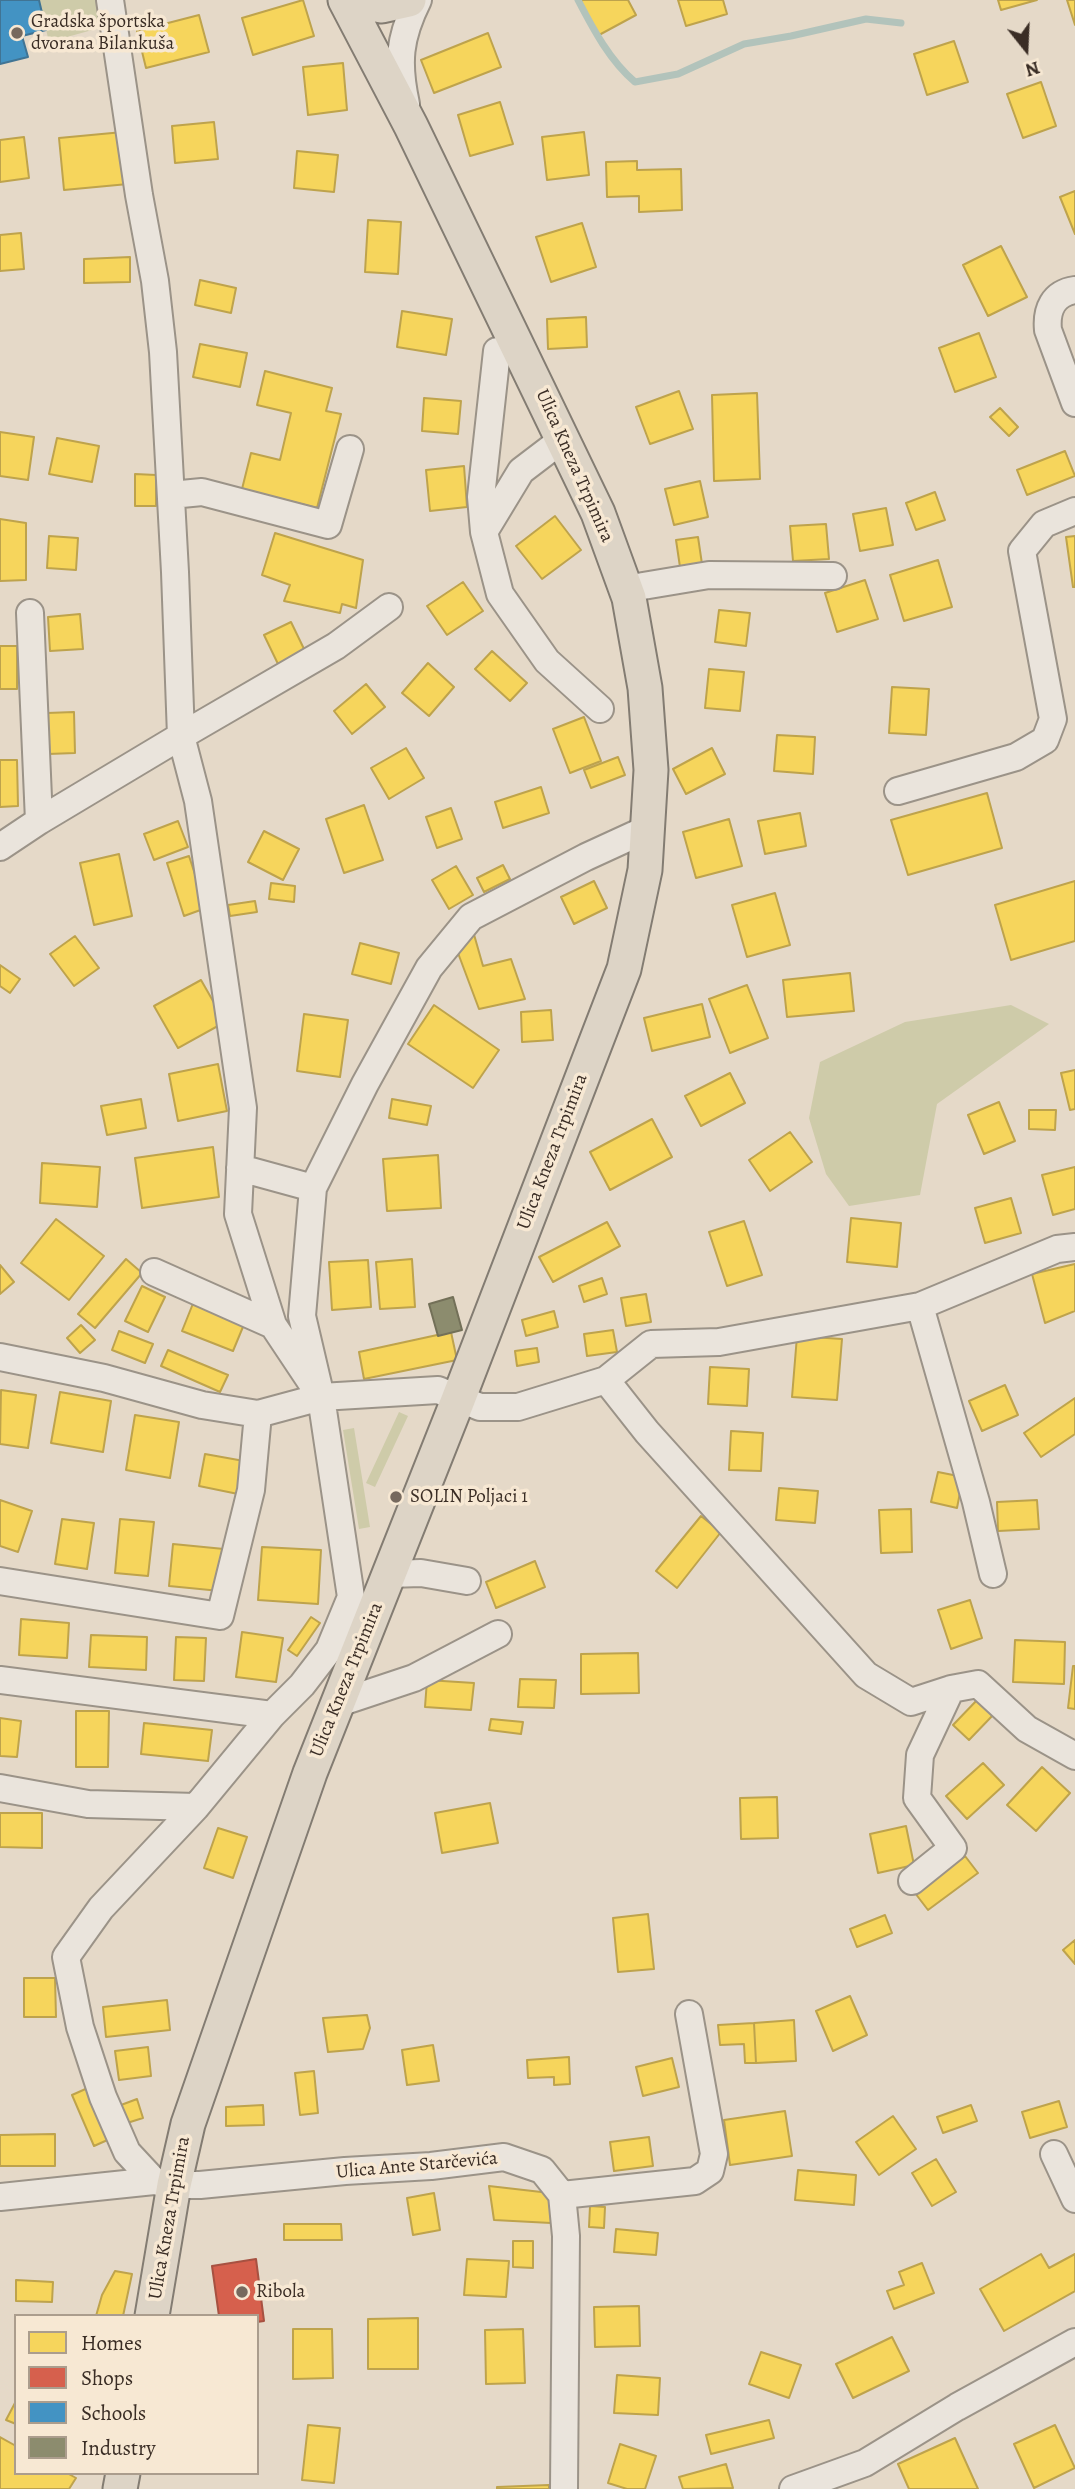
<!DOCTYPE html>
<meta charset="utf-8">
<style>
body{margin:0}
#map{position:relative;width:1075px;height:2489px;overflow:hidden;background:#e5d9c8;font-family:Alegreya,serif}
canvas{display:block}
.legend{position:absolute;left:14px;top:2314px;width:245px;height:161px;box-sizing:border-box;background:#f7e8d3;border:2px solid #ab9d8d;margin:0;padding:9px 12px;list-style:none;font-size:21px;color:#3a2d25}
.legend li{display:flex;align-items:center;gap:14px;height:35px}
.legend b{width:35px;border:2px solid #ab9d8d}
.north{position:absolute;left:991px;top:14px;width:70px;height:70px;-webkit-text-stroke:5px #f7e8d3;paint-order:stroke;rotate:162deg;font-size:19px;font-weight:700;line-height:28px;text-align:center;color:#3a2d25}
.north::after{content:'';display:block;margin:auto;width:24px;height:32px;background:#3a2d25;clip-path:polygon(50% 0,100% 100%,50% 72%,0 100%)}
</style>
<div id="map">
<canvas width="1075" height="2489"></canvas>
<ul class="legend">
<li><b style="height:19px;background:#f6d55c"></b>Homes</li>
<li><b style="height:19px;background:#d6604d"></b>Shops</li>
<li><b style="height:19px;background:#4393c3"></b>Schools</li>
<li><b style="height:19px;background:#8c8c6e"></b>Industry</li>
</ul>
<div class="north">N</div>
</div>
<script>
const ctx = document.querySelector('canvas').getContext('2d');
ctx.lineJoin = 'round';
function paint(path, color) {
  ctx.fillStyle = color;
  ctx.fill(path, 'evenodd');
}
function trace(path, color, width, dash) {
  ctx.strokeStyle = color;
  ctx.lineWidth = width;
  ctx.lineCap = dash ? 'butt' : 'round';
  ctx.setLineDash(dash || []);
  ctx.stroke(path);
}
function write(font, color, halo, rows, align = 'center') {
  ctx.font = font + ' Alegreya,serif';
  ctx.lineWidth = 7;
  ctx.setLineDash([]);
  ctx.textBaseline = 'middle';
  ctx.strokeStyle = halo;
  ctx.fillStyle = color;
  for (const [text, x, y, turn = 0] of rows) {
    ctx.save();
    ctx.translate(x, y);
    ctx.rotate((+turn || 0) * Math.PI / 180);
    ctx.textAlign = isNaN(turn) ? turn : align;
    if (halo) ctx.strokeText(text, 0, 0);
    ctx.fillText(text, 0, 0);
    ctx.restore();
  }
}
const green = new Path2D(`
 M39,0H98L103,27L49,42Z
 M1011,1005L1049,1024L937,1104L920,1195L849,1206L826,1174L809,1118L820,1062L905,1022Z
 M399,1412L408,1416L375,1487L366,1483Z
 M354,1428L370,1527L359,1529L343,1430Z`);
const homes = new Path2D(`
 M303,0L314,36L253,55L242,18Z
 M583,0H628L636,15L599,35L580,2Z
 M678,0H723L727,14L686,26Z
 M998,0H1037L1001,10Z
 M1067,0H1075V25Z
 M199,15L209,52L146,68L137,31Z
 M488,33L501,67L434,93L421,60Z
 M954,41L968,82L927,95L914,54Z
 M343,63L347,110L308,115L303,67Z
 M1041,82L1056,126L1023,138L1007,94Z
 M500,102L513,144L470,156L458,115Z
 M214,122L218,159L175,163L172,126Z
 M123,132L128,184L64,190L59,138Z
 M584,132L589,175L547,180L542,137Z
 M24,137L29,178L0,182V140Z
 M297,151L338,155L334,192L294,188Z
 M637,161V170L681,169L682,210L639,212V196L607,197L606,162Z
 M1075,191V234L1060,197Z
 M368,220L401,222L398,274L365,272Z
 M582,223L596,267L551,282L536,237Z
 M21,233L24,269L0,271V235Z
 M1001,246L1027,297L988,316L963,265Z
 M130,257V282L84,283V259Z
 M200,280L236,288L231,313L195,305Z
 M402,311L452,319L446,355L397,347Z
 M586,317L587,347L548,349L547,319Z
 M979,333L996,377L955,392L939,348Z
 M200,344L247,353L240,387L193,377Z
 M265,371L332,388L326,411L341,414L317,508L242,489L251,453L280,460L291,413L257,405Z
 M679,391L693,429L650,444L636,407Z
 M757,393L760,479L714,481L712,395Z
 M424,398L461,401L458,434L422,431Z
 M1000,408L1018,427L1009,436L990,417Z
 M0,432L34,437L28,480L0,476Z
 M57,438L99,446L92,482L49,474Z
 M1065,451L1075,476L1027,495L1017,470Z
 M464,466L467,507L430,511L426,470Z
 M135,474L156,475V506H135Z
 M700,481L708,517L674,525L665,489Z
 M935,492L945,520L916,530L906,503Z
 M886,508L893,545L860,551L853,514Z
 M555,516L581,550L542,579L516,546Z
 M0,519L26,523V580L0,581Z
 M826,524L829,559L793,561L790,526Z
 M275,533L363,560L356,608L342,604L340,613L284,601L290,585L262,575Z
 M49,536L78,538L76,570L47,568Z
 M1075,536V587H1073L1066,537Z
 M698,537L702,564L680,567L676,540Z
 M938,560L952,607L904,621L890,575Z
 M865,580L878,619L837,632L825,593Z
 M463,582L483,611L447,635L427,606Z
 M719,610L750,613L746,646L715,642Z
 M80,614L83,649L50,651L48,617Z
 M291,622L305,651L278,664L264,635Z
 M0,646H17V689H0Z
 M492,651L527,683L510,701L475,669Z
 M428,663L454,687L429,716L402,693Z
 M709,669L744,672L740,711L705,708Z
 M366,684L385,707L352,734L334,711Z
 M892,687L929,689L926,735L889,733Z
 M74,712L75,753L48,754L47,713Z
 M584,717L601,761L570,773L553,729Z
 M777,735L815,737L813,774L774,771Z
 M406,748L424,778L389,799L371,768Z
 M712,748L725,774L686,794L673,769Z
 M618,757L625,775L591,788L584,770Z
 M0,760H17L18,806L0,807Z
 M541,787L549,813L503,828L495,802Z
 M987,793L1002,848L908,875L891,820Z
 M364,805L383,860L344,873L326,819Z
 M451,808L462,839L437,848L426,817Z
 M800,813L806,846L765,854L758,821Z
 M729,819L742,866L696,878L683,832Z
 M178,821L188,847L154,860L144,834Z
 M264,831L299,849L283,880L248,862Z
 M119,854L132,916L94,925L80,863Z
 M189,856L206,908L184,916L167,863Z
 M503,865L510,879L484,892L477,878Z
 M456,866L473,895L449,909L432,880Z
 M594,881L607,908L574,924L561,897Z
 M1075,881V941L1011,960L995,905Z
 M271,883L295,886L294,902L269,899Z
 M775,893L790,945L747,957L732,905Z
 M255,901L257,912L230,916L228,905Z
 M473,931L483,966L511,959L525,999L479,1009L455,945Z
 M75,936L99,968L74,986L50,954Z
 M360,943L399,953L391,984L352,974Z
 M0,965L20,979L10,993L0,986Z
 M850,973L854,1011L787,1017L783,980Z
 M201,980L225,1022L178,1048L154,1006Z
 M747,985L768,1038L730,1053L709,999Z
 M702,1004L710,1037L652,1051L644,1018Z
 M434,1005L499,1050L473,1088L408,1044Z
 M551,1010L553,1040L522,1042L521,1012Z
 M304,1014L348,1020L340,1077L297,1071Z
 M218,1064L227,1111L178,1121L169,1074Z
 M1075,1070V1109L1070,1110L1061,1073Z
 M730,1073L745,1103L701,1126L685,1096Z
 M141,1099L146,1128L107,1135L101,1106Z
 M392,1099L431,1106L427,1125L389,1118Z
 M999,1102L1015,1141L984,1154L968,1115Z
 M1029,1110H1056L1055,1130L1029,1129Z
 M652,1119L672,1157L610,1190L590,1152Z
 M790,1132L812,1162L770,1191L749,1160Z
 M213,1147L219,1197L142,1208L135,1158Z
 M438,1155L441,1208L387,1211L383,1159Z
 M42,1163L100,1167L97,1207L40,1203Z
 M1075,1167V1209L1053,1215L1042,1175Z
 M1011,1198L1021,1233L985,1243L975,1208Z
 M851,1218L901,1223L897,1267L847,1262Z
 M56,1219L104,1256L69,1300L21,1263Z
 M744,1221L762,1275L727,1286L709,1232Z
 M607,1222L620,1246L553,1282L539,1257Z
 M126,1259L142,1273L95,1328L78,1314Z
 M412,1259L415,1307L380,1309L376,1262Z
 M368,1260L371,1307L332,1310L329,1262Z
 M1075,1264V1311L1045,1323L1032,1274Z
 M0,1265L14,1282L0,1294Z
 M602,1278L607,1294L584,1302L579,1286Z
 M142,1286L165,1297L148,1332L125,1321Z
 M646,1294L651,1322L626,1326L621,1298Z
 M194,1301L245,1322L233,1351L182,1331Z
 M554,1311L558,1327L526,1336L522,1320Z
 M81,1325L95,1340L80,1353L67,1338Z
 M613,1330L617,1352L587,1356L584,1334Z
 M119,1331L153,1344L145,1363L112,1350Z
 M451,1332L457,1360L364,1379L359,1352Z
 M797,1336L842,1339L837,1400L792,1397Z
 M537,1348L539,1362L517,1366L515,1351Z
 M168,1350L228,1375L220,1392L161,1366Z
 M710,1367L749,1369L747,1406L708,1404Z
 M1005,1385L1018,1415L982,1431L969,1401Z
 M1,1390L36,1395L28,1448L0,1444Z
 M60,1392L111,1401L103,1452L51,1443Z
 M1075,1398V1434L1041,1457L1024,1433Z
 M135,1415L179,1422L170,1478L126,1470Z
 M731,1431L763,1433L761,1471L729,1470Z
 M205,1454L244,1461L238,1494L199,1486Z
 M938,1472L963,1477L957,1508L931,1502Z
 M779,1488L818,1491L815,1523L776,1520Z
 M0,1500L32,1511L18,1552L0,1546Z
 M1037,1500L1039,1529L998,1531L997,1502Z
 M911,1509L912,1552L881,1553L879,1510Z
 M701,1516L721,1532L677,1588L656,1571Z
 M62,1519L94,1523L87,1569L55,1564Z
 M120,1519L154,1522L148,1576L115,1573Z
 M173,1544L224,1549L220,1591L169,1586Z
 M262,1547L321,1550L318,1604L258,1600Z
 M535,1561L545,1587L496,1608L486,1582Z
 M970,1600L982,1638L951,1649L938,1610Z
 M311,1617L320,1623L297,1656L288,1650Z
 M21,1619L69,1623L67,1658L19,1655Z
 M242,1632L283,1638L276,1682L236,1677Z
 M91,1635L147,1637L146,1670L89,1667Z
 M176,1637L206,1638L204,1681L174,1680Z
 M1015,1640L1065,1642L1064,1684L1013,1682Z
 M638,1653L639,1693L581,1694V1654Z
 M1073,1666H1075V1709L1068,1708Z
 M520,1679L556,1680L554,1708L518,1707Z
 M427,1680L474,1683L471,1710L425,1707Z
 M978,1699L994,1714L969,1740L953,1725Z
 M76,1711H109L108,1767H76Z
 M0,1718L21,1721L17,1757L0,1756Z
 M491,1719L523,1722L521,1734L489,1730Z
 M144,1723L212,1730L208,1761L141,1754Z
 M983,1763L1004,1785L967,1819L946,1796Z
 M1042,1767L1070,1793L1036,1831L1007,1805Z
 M777,1797L778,1838L741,1839L740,1798Z
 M490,1803L498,1843L442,1853L435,1813Z
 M0,1813H42V1848L0,1847Z
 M906,1826L914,1865L878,1873L870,1834Z
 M218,1828L247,1837L233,1878L204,1868Z
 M965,1856L978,1873L928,1910L915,1893Z
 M648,1914L654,1969L618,1972L613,1918Z
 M885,1915L892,1933L857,1947L850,1929Z
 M1075,1940V1964L1063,1950Z
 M24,1978H55L56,2017H24Z
 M850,1996L867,2035L833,2051L816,2011Z
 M167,2000L170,2030L106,2037L103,2007Z
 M367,2015L370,2028L363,2049L328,2052L323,2018Z
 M794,2020L796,2061L756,2063L754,2023Z
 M754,2023L756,2063H745L744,2044L720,2045L718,2025Z
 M433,2045L439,2081L407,2085L402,2050Z
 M148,2047L151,2076L119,2080L115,2051Z
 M569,2057L570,2084L554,2085V2077L528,2078L527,2060Z
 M672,2058L679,2087L643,2096L636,2067Z
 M314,2071L318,2113L300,2115L295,2073Z
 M90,2087L112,2138L94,2146L72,2095Z
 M137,2099L143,2118L127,2123L121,2105Z
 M1059,2101L1067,2127L1030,2138L1022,2112Z
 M263,2105L264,2125L226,2126V2107Z
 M971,2105L977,2121L943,2133L937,2117Z
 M785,2111L792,2156L730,2165L724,2120Z
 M893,2116L916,2149L879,2175L856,2142Z
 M55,2134V2166H0V2135Z
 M649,2137L653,2166L614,2171L610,2142Z
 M936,2159L956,2192L932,2206L912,2173Z
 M798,2170L856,2175L854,2205L795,2200Z
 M489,2186L550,2193L551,2223L494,2220Z
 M434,2193L440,2230L413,2235L407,2198Z
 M590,2206L605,2207L604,2228L589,2227Z
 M284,2224H341L342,2240H284Z
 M616,2229L658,2233L656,2255L614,2252Z
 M513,2241H533V2268L513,2267Z
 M1041,2254L1049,2268L1075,2254V2291L1004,2331L980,2289Z
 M467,2259L509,2261L506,2297L464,2295Z
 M922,2263L934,2293L894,2309L887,2291L904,2285L899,2272Z
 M115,2271L132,2274L123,2316H96L102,2295Z
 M16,2280L53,2282L52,2302L16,2301Z
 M639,2306L640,2346L595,2347L594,2307Z
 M418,2318V2369H368V2319Z
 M293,2329H332L333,2378L293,2379Z
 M523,2329L525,2383L486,2384L485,2330Z
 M892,2337L909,2371L853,2398L836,2364Z
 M761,2352L801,2365L789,2398L749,2384Z
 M617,2375L660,2378L658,2415L614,2413Z
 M16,2401V2424L6,2420Z
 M769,2420L774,2438L711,2454L706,2435Z
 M308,2425L340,2428L334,2483L302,2480Z
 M1055,2425L1075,2468L1034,2488L1014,2444Z
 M0,2437L16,2446V2473H67L76,2478L69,2489H0Z
 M955,2438L978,2489H909L898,2464Z
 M620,2444L656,2456L645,2489H627L608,2483Z
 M726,2464L733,2488L683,2489L679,2477Z
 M549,2485V2489H497V2487Z`);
const shops = new Path2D(`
 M256,2259L264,2321L257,2322V2316H219L212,2266Z`);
const schools = new Path2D(`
 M0,0H39L46,30L22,36L28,57L0,64Z`);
const industry = new Path2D(`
 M453,1297L462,1330L438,1336L429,1304Z`);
const stream = new Path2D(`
 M578,0C593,29 610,61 635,82L678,74L744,44L791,36L866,19L901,23`);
const minor = new Path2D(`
 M110,0L139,195L155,281L163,352L175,572L181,736L198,801L243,1108L238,1214L273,1325L311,1382
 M406,104C397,63 399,38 418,0
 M1075,290C1053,293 1046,310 1048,330L1075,403
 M497,351L481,497L484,532L500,594L547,661L600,709
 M171,495L202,492L328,525L350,449
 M484,532L521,471L563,439
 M625,589L709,575L833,576
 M30,613L39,821
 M898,791L1016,757L1045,740L1053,719L1022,551L1044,524L1075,511
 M0,847L39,821L181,736L336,646L389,607
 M240,1168L313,1188
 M154,1272L273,1325
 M920,1306L976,1502L993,1574
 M0,1357L104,1378L202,1405L258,1414L321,1397L438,1390L480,1407H518L606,1380L647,1432L866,1675L911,1702L951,1689L978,1684L1027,1729L1075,1756
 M606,1380L651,1344L719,1342L920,1306L1057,1249L1075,1247
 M389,1574L421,1573L467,1581
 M0,1581L220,1616L251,1490L258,1414
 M0,1680L272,1715
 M336,1704L414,1678L498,1634
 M0,1788L88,1804L196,1807
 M912,1881L953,1848L917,1798L920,1755L951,1689
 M1054,2154L1075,2199
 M562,2195L695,2181L710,2171L714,2154L689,2014
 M0,2197L154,2181
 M564,2489L566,2236L562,2195L542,2170L504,2157L431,2166L345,2171L200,2185H174L154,2181L127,2152L103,2097L80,2027L66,1957L101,1908L196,1807L272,1715L302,1685L329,1650L351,1597L321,1397L302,1316L313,1188L365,1084L429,968L471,917L586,857L647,829
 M793,2489L865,2463L957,2407L1075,2342`);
const major = new Path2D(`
 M351,0L382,6L409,0
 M152,2316L174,2185L188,2124L310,1773L458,1400L624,969L645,870L651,770L645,688L629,598L598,513L411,126L345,0
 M120,2489L123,2473`);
const markers = [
 [17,33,7,"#76695e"],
 [396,1497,7,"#76695e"],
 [242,2292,7,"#76695e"]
];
const poiNames = [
 ["Gradska športska",31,22],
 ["dvorana Bilankuša",31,44],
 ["SOLIN Poljaci 1",410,1497],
 ["Ribola",256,2292]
];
const streetNames = [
 ["Ulica Kneza Trpimira",574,466,66],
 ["Ulica Kneza Trpimira",553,1152,-69],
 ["Ulica Kneza Trpimira",347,1680,-68],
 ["Ulica Ante Starčevića",417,2166,-5],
 ["Ulica Kneza Trpimira",170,2218,-80]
];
paint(green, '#cecba9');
paint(homes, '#f6d55c');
trace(homes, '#bea34c', 2);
paint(shops, '#d6604d');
trace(shops, '#a75141', 2);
paint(schools, '#4393c3');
trace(schools, '#407494', 2);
paint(industry, '#8c8c6e');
trace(industry, '#737058', 2);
trace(stream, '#b2c3bb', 7);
trace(minor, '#9b9388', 30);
trace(major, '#837c72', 37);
trace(minor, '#eae4dc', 26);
trace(major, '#ddd4c6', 33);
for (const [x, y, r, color] of markers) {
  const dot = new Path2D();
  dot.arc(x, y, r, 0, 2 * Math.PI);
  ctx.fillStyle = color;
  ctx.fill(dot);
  trace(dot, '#f7e8d3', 2.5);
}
write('19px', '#3a2d25', '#f7e8d3', poiNames, 'left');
write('19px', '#3a2d25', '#f7e8d3', streetNames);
</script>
